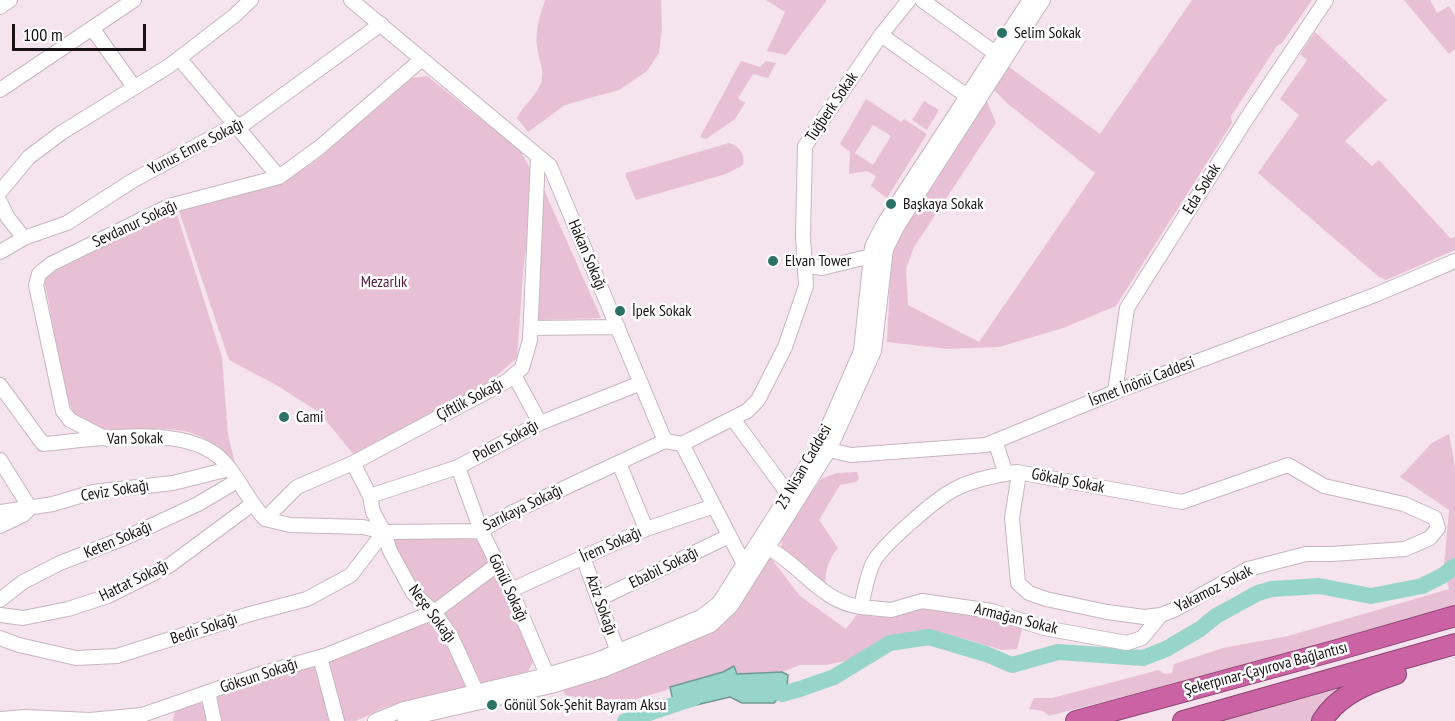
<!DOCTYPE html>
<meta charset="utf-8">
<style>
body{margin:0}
#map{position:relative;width:1455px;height:721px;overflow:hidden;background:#f5e3ed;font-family:"PT Sans Narrow",sans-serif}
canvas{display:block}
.scale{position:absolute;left:12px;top:24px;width:134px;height:27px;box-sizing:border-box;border:3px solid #171114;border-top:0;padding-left:8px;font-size:18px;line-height:21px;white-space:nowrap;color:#171114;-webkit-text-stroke:4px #fff;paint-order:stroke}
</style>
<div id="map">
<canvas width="1455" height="721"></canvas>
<div class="scale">100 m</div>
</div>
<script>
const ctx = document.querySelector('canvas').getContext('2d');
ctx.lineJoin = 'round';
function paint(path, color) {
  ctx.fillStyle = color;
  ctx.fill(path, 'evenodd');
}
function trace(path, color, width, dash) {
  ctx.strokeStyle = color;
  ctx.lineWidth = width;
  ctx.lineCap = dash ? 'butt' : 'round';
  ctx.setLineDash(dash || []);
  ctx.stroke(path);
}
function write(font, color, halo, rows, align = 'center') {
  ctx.font = font + ' "PT Sans Narrow",sans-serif';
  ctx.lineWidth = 5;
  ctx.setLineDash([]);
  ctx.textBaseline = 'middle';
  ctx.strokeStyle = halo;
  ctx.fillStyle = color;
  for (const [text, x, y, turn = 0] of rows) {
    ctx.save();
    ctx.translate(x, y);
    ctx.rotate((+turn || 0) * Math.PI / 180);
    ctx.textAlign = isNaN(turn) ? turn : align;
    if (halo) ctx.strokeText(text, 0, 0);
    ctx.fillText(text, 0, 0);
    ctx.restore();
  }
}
const green = new Path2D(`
 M545,0H661L662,28L659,53L647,71L619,90L565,105L528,132L517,118C523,105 536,97 541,83C545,69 538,60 537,46C535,30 540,15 545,0Z
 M766,0H827L786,55L767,51L785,12Z
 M1192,0H1312L1282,43L1277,46L1231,116L1232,123L1116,306L1063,328L999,347L948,349L887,342L891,258L894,246L986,99L996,123L914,247L906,269L908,305L979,342L1095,173L1008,104L993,89L1008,66L1100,134Z
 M1404,0H1430L1437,13L1449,6L1455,16V49L1449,54Z
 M1315,32L1387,100L1345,141L1372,166L1379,160L1450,238L1455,237V250L1386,280L1379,277L1258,173L1299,115L1280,99L1307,60L1300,54Z
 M741,61L760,67L766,61L776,63L768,78L753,74L738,98L745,103L735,119L706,139L700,137Z
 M427,76L520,150L534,176L523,273L517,358L487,384L353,454L320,413L278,386L229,360L179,211L283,183L314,162L412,78Z
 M866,99L901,122L904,119L927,134L887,198L871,186L876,176L867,171L849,174L850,152L840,144ZM873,125L891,136L873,165L855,153Z
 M924,101L939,110L927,130L912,120Z
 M729,143C740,146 745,154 743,165L726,174L636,200L626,177V173Z
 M542,185L601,318L540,320L534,316Z
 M176,211L222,357L228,435L236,467C224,457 217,445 202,437C171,422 136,434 106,429C93,427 82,420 73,413L65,390L44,279L48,273L136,225Z
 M1449,434L1455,467V559L1444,565L1449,510L1400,477L1432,443Z
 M857,472L859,478L856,482L840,485L819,520L838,548C828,560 826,569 825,585L781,549L782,536L821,479L837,473Z
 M468,536L483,542L491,557L485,569L432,605L414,589L391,547L393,538Z
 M767,553L800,596L846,629L862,608L920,605L989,613L1021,624L1022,629L1017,649L1002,650L962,638L927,634L913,637L895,636L861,657L827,665H800L782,672L737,674L734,667L723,672L670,687L667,690L636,699H585L565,695L563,689L713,629Z
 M1455,569V605L1260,661L1060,713L1049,716L1043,711L1029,709L1034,698H1052L1159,670L1164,674L1172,673L1174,664L1223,648L1288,636L1449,589L1445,575Z
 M493,575L496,577L534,660L526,675L481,686L443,613Z
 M431,618L437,619L469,686L386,707L356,721H342L327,661Z
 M318,662L335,721H217L214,702L217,696Z
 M1349,686L1314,721H1221Z
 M201,703L204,707L207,721H173L175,710Z`);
const water = new Path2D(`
 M734,666L737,674L782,672L788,675L787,688L774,703H742L730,697L675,710L670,687L723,672Z`);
const river = new Path2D(`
 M762,685L782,694L800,689L834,677L890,643L929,637L986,654L1012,665L1058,652L1143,658L1166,649L1200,629L1216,616L1258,593L1272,589L1319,586L1371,596L1422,586L1442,576L1455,566
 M625,721L694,698`);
const minor = new Path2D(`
 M351,0L550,166L665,441L682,444L745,566
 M922,0L995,53
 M0,7L10,0
 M92,28L134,87
 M881,35L967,96
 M179,58L279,177
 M0,90L134,0
 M0,192L29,157L61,133L169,66L234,16L251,0
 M0,202L8,218L24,238
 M0,252L24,238L67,223L132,181L235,125L245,123L381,24
 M806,266L822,268L871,256
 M531,328L618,327
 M514,375L540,423
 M0,385L43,444C93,440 190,421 225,463C240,480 249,502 265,519
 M1115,392L1127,308L1245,121L1326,0
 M733,419L789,495
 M107,439L70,420L63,411L36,285L39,274L51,264L169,206L279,177L320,147L422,59
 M995,441L1006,474
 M682,444L747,411L758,400L785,347L806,286L803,235L805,146L881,35L909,0
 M823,444L829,450L851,455L986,445L1115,392L1375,295L1455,261
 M0,460L30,508L23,515L0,526
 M353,463L370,496L373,512L384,532L390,551L413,593L434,612L451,636L476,691L477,699
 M619,463L646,529
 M458,467L481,531L511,590L547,675
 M370,496L458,467L540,423L641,383
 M0,512L53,504L93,492L173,483L229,469
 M265,519L297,487L353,463L507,381L522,368L530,340L538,156
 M265,519L290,525L363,527L384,532L481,531L511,513L665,441
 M768,548C801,565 821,602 861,607C864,593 867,576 873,563C882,545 937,498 955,489C974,479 997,475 1017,472L1182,502L1288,465L1324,486L1404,504L1435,518L1438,528L1430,538L1405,549L1332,554H1306L1248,569L1176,609L1161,615L1144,617L1107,612L1046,599L1029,593L1018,583L1012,518L1018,480L1017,472
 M583,557L618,652
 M511,590L646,529L714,506
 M599,599L729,536
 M0,600L23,582L60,563L127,537L198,504L237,481
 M861,607L891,610L922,601L992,611L1044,628L1127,643L1142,638L1161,615
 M0,615L23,618L68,609L108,596L170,565L251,505
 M0,638L19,645L76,658L117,656L250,614L307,599L351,575L384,532
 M320,657L337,721
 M208,692L214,721
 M0,719L25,717L90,720L142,715L257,675L327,655L434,612L498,564
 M375,721L404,709L547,675L597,660L701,617L719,603L821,443L861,351L872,247L883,225L1030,0
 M405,721L423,715L551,686L603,670L711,625L731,606L829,450L874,351L886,249L897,227L1043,0`);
const highway = new Path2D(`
 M1076,721L1337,650L1455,616
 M1183,721L1455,644
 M1322,721C1338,695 1368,683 1396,674`);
const markers = [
 [1002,33,6,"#2a7166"],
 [891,204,6,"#2a7166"],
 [773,261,6,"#2a7166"],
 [620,311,6,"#2a7166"],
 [284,417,6,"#2a7166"],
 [492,705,6,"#2a7166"]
];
const poiNames = [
 ["Selim Sokak",1014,33],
 ["Başkaya Sokak",903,204],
 ["Elvan Tower",785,261],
 ["İpek Sokak",632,311],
 ["Cami",296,417],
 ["Gönül Sok-Şehit Bayram Aksu",504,705]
];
const streetNames = [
 ["Tuğberk Sokak",832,107,-56],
 ["Yunus Emre Sokağı",196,147,-27],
 ["Eda Sokak",1202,189,-58],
 ["Sevdanur Sokağı",135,224,-25],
 ["Hakan Sokağı",587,255,67],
 ["İsmet İnönü Caddesi",1142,382,-21],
 ["Çiftlik Sokağı",470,400,-28],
 ["Van Sokak",135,439,-1],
 ["Polen Sokağı",506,441,-28],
 ["23 Nisan Caddesi",804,467,-60],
 ["Gökalp Sokak",1068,481,11],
 ["Ceviz Sokağı",115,491,-9],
 ["Sarıkaya Sokağı",523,508,-26],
 ["Keten Sokağı",118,540,-23],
 ["İrem Sokağı",611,545,-24],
 ["Ebabil Sokağı",664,568,-26],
 ["Hattat Sokağı",134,581,-26],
 ["Gönül Sokağı",508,588,65],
 ["Yakamoz Sokak",1214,589,-27],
 ["Aziz Sokağı",601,605,70],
 ["Neşe Sokağı",432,614,53],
 ["Armağan Sokak",1016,619,14],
 ["Bedir Sokağı",204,629,-18],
 ["Şekerpınar-Çayırova Bağlantısı",1266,669,-15],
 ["Göksun Sokağı",259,676,-18]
];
const parkNames = [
 ["Mezarlık",384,282]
];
paint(green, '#e8c0d6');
paint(water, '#97d5ca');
trace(water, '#719a93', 1.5);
trace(river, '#97d5ca', 16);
trace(minor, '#c7b6bf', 16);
trace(highway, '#8b4671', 22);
trace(minor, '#fff', 14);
trace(highway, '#ca62a3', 20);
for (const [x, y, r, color] of markers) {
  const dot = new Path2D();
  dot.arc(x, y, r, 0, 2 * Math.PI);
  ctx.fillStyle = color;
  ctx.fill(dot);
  trace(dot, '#fff', 2);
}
write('16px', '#171114', '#fff', poiNames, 'left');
write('16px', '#171114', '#fff', streetNames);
write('16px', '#50183c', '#fff', parkNames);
</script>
